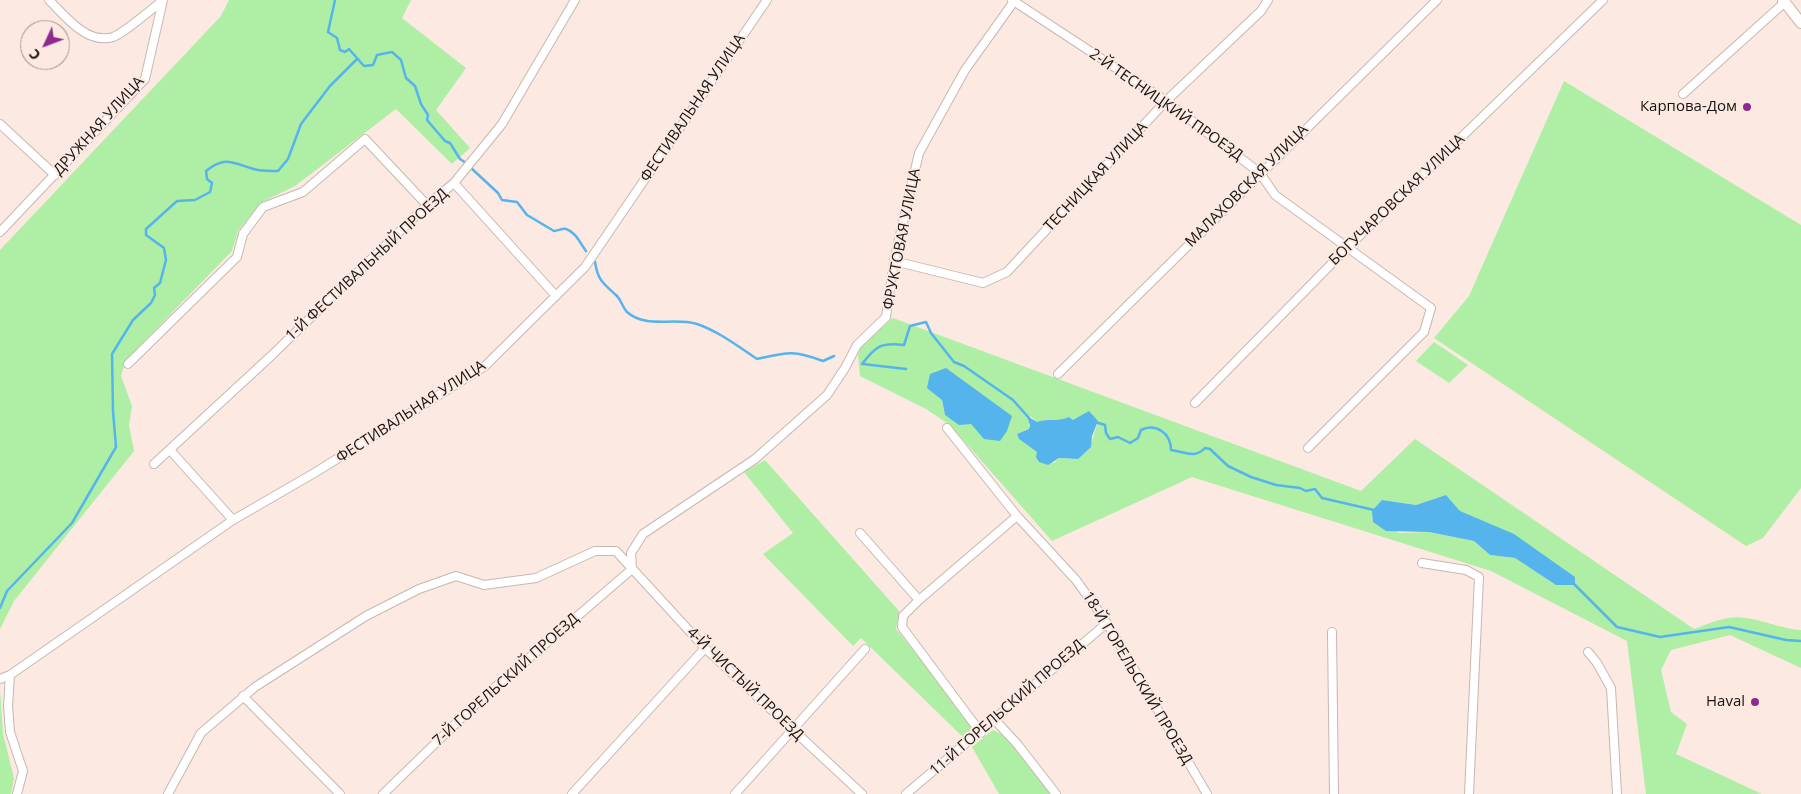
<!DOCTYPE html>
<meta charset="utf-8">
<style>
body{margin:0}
#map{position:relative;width:1801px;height:794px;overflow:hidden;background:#fbe9e2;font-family:"Open Sans",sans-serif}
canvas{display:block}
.north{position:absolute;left:20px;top:20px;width:50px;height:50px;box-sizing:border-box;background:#fbe9e2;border:1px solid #a0938e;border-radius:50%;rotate:227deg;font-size:14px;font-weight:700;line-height:20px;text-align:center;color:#181210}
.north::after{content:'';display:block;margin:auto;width:18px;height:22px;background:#8f298f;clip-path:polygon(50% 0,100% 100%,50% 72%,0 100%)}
</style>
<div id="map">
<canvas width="1801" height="794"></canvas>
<div class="north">С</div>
</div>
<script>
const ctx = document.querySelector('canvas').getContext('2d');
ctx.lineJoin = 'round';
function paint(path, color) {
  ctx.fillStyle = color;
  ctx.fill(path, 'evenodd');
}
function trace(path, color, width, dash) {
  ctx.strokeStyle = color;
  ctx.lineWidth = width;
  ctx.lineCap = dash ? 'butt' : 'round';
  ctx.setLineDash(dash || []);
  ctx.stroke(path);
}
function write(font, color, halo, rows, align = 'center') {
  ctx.font = font + ' "Open Sans",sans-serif';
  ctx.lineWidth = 4;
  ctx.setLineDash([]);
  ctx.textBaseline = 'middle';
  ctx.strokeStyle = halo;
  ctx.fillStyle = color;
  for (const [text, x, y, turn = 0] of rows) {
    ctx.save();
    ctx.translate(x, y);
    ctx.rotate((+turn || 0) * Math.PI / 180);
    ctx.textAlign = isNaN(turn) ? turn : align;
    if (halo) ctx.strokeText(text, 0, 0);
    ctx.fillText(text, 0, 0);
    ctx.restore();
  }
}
const green = new Path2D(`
 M229,0H411L402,18L466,68L436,110L470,148L452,164L396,109L295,186L262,202L238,231L232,251L126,360L121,376L132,406L129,425L134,451L14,601L0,629V250L221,16Z
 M1564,81L1801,225V488L1763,538L1746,546L1434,338L1469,296Z
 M893,318L1361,491L1415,439L1694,629C1705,625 1716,620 1728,618C1752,614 1777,629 1801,630V668L1730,635L1671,650L1661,670L1671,712L1687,724L1676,754L1762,794H1646L1627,641L1491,571L1192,477L1052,541L950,425L926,409L860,376L858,355L862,345ZM942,400L1000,441L971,424L945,415ZM1030,416L1037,422C1048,418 1058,422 1069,417L1073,420L1098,421L1092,441L1072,459L1059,458L1054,463L1019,439L1017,434L1029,429ZM1446,495L1460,511L1486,523L1556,585L1515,558L1490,555L1474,541L1429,532L1398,533L1382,500L1416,505Z
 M1434,342L1468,365L1449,383L1416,361Z
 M765,460L899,611L896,629L945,689L975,732L965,739L861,638L853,646L763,554L793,533L744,472Z
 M0,690L3,734L14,778L11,794H0Z
 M993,730C1018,740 1035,773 1050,794H999L972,747Z`);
const water = new Path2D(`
 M946,368L1012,416L1007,431L1000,441L984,439L971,424L959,425L945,415L942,400L927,388L930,374Z
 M1089,411L1098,421L1092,436L1091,447L1078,459L1059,458L1048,465L1039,462L1036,457L1037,452L1019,439L1017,434L1029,429L1030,425L1027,416L1037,422C1048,418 1058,422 1069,417L1073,420Z
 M1446,495L1460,511L1514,534L1575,577V585H1556L1515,558L1490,555L1474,541L1429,532L1386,531L1373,522L1372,511L1382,500L1416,505Z`);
const stream = new Path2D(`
 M335,0L328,32L337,38L340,50L345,52L349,49L364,66L373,65L377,55L392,52L401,60L406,78L415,86L421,104L428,115L427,120L445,141L450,143L460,159L466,163
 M470,167L498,193L502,200L517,202L527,215L554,231C558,231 562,228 566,229C576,232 580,243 586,251
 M595,262C598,281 603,283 617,296C622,301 622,307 627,312C646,329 674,317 697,324C718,331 739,347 757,359C788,352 793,350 823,361L834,356
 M862,364C876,346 881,342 904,345L910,326L926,322L931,333L954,362L964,366L1013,400L1029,418
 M863,364L906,369
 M1095,422L1105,425L1106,433L1110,439L1118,437L1130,443L1138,438L1141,430C1156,423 1171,433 1171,450C1185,452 1195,459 1205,448L1210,449L1228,466L1251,477L1276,485L1300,488L1306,491L1315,489L1322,498L1374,510
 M1574,584L1617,627L1660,637L1729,627L1786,640L1801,641
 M0,608L7,591L72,523L116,447L113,411L112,354L133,320L151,303L155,295L154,288L160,283L166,260L164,248L146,235V229L177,201L195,200L210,192L212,183L207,179L206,171C228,153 236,166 258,170C265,171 271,171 278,171L288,159L301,124L330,86L357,59`);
const minor = new Path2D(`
 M49,0C65,16 87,45 113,37C124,33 152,9 163,0
 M1012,0L1166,101L1260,173L1275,195L1431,308L1424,332L1308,448
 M1683,94L1785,2
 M0,124L55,175
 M454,183L556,296
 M0,232L145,79L163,0
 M894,261L983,283L1007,272L1166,101L1261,11L1268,0
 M128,364L237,257L243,234L263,207L303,192L365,139L427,205
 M1058,374L1437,0
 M1195,403L1347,248L1603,0
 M947,428L1017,516L1076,580L1107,623L1207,794
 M170,450L233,520
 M154,464L271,356L427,205L454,183L502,124L575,0
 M860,533L919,600L903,616L902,627L981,733
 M1422,563L1466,570L1479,577L1469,794
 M632,569L631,553L643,534L755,459L827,395L845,368L857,345L886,317L894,261L919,153L965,70L1015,0
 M919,600L1017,516
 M1332,632L1334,794
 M1588,652L1597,663L1611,688L1617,794
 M10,675L8,706L10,732L23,771L17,794
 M0,679L10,675L233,520L316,472L485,366L585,267L767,0
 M243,696L340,794
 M995,720L1018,745L1056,794
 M168,794L201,733L255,687L366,616L419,589L456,576L484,585L536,578L595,551H616L705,648L862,794
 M383,794L477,703L632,569
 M572,794L705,648
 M735,794L865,649
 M906,794L1107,623`);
const secondary = new Path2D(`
 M1783,0L1801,23`);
const markers = [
 [1747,107,5,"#8f298f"],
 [1755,702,5,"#8f298f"]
];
const streetNames = [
 ["2-Й ТЕСНИЦКИЙ ПРОЕЗД",1166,105,35],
 ["ФЕСТИВАЛЬНАЯ УЛИЦА",693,108,-56],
 ["ДРУЖНАЯ УЛИЦА",99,126,-48],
 ["ТЕСНИЦКАЯ УЛИЦА",1096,177,-47],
 ["МАЛАХОВСКАЯ УЛИЦА",1247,186,-45],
 ["БОГУЧАРОВСКАЯ УЛИЦА",1397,200,-44],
 ["ФРУКТОВАЯ УЛИЦА",902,239,-79],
 ["1-Й ФЕСТИВАЛЬНЫЙ ПРОЕЗД",367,265,-43],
 ["ФЕСТИВАЛЬНАЯ УЛИЦА",411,412,-33],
 ["18-Й ГОРЕЛЬСКИЙ ПРОЕЗД",1137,678,59],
 ["7-Й ГОРЕЛЬСКИЙ ПРОЕЗД",506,680,-42],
 ["4-Й ЧИСТЫЙ ПРОЕЗД",745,684,44],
 ["11-Й ГОРЕЛЬСКИЙ ПРОЕЗД",1007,708,-41]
];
const poiNames = [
 ["Карпова-Дом",1737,107],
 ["Haval",1745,702]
];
paint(green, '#afeea5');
paint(water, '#55b4ec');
trace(stream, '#55b4ec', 2.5);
trace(minor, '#c8b7b1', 10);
trace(secondary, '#c8b7b1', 12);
trace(minor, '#fff', 8);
trace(secondary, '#fff', 10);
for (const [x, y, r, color] of markers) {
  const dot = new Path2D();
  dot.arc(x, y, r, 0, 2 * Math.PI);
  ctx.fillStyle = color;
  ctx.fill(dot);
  trace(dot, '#fbe9e2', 2);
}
write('15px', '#181210', '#fbe9e2', streetNames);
write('15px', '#181210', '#fbe9e2', poiNames, 'right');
</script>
